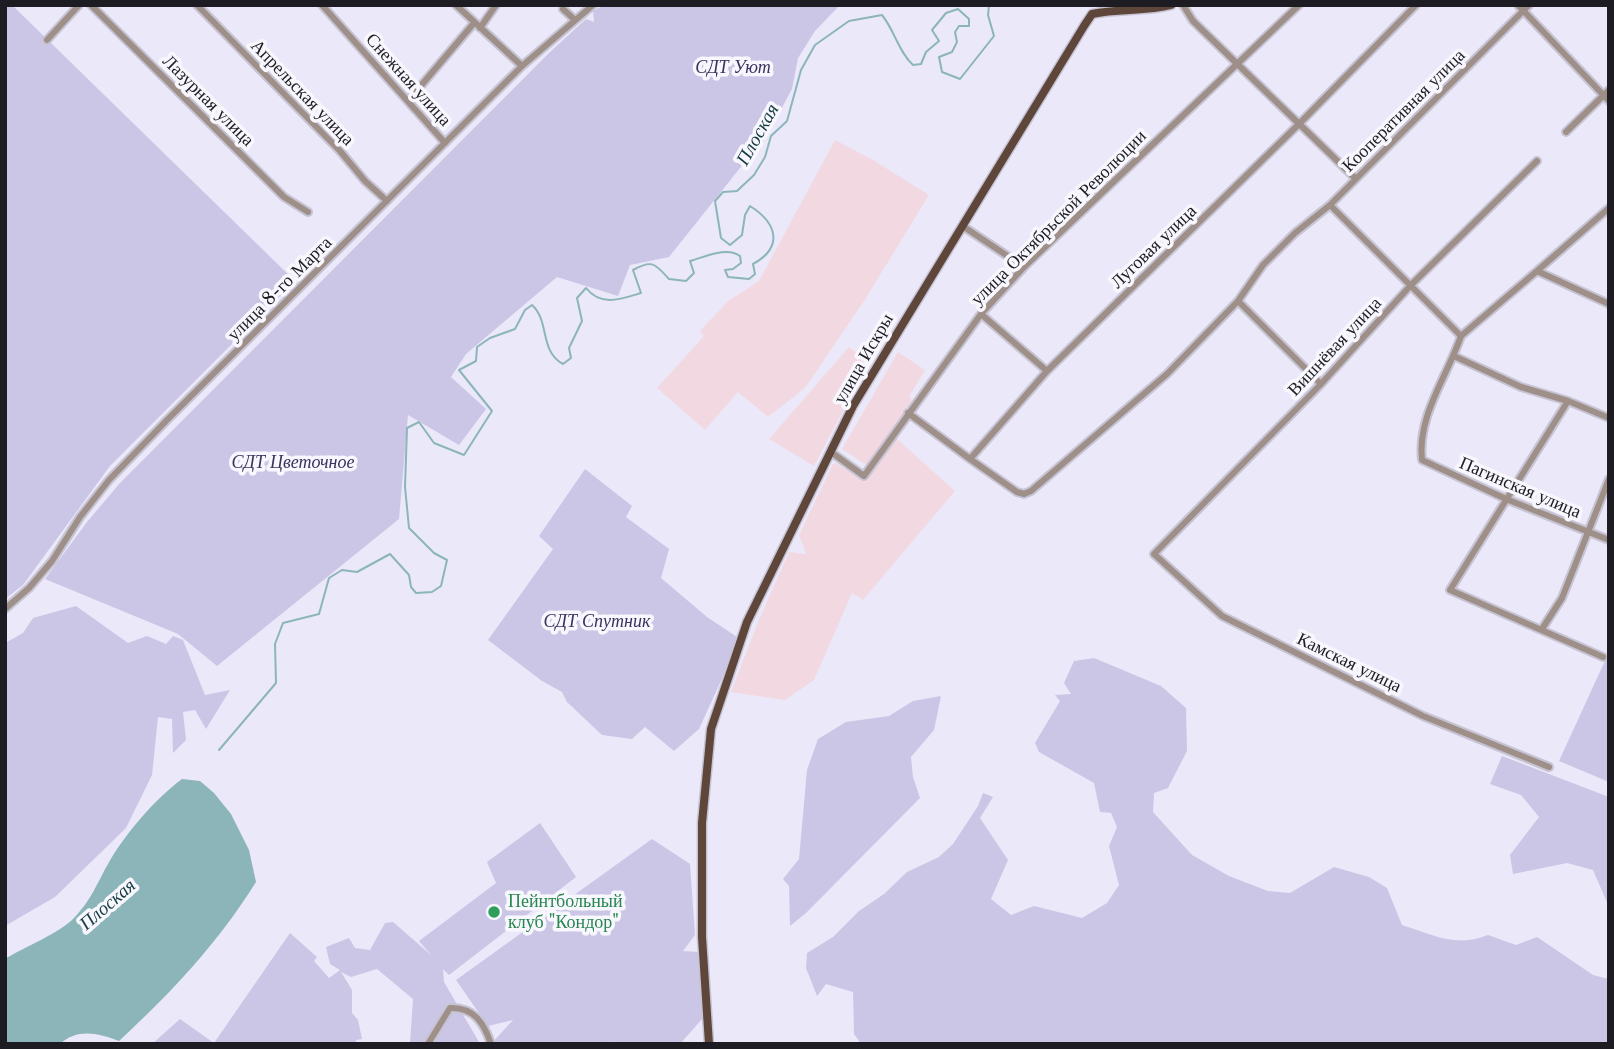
<!DOCTYPE html>
<meta charset="utf-8">
<style>
body{margin:0}
#map{position:relative;width:1614px;height:1049px;overflow:hidden;background:#ebe8fa;font-family:"Libre Baskerville",serif}
canvas{display:block}
.frame{position:absolute;inset:0;border:7px solid #1d1c22;pointer-events:none}
</style>
<div id="map">
<canvas width="1614" height="1049"></canvas>
<div class="frame"></div>
</div>
<script>
const ctx = document.querySelector('canvas').getContext('2d');
ctx.lineJoin = 'round';
function paint(path, color) {
  ctx.fillStyle = color;
  ctx.fill(path, 'evenodd');
}
function trace(path, color, width, dash) {
  ctx.strokeStyle = color;
  ctx.lineWidth = width;
  ctx.lineCap = dash ? 'butt' : 'round';
  ctx.setLineDash(dash || []);
  ctx.stroke(path);
}
function write(font, color, halo, rows, align = 'center') {
  ctx.font = font + ' "Libre Baskerville",serif';
  ctx.lineWidth = 7;
  ctx.setLineDash([]);
  ctx.textBaseline = 'middle';
  ctx.strokeStyle = halo;
  ctx.fillStyle = color;
  for (const [text, x, y, turn = 0] of rows) {
    ctx.save();
    ctx.translate(x, y);
    ctx.rotate((+turn || 0) * Math.PI / 180);
    ctx.textAlign = isNaN(turn) ? turn : align;
    if (halo) ctx.strokeText(text, 0, 0);
    ctx.fillText(text, 0, 0);
    ctx.restore();
  }
}
const industrial = new Path2D(`
 M835,140L873,160L929,195L866,298L805,388L768,417L738,392L705,430L657,388L704,336L700,331L728,301L759,281Z
 M849,347L869,361L814,466L769,439Z
 M898,352L925,370L909,397L912,400L868,466L842,449Z
 M896,438L955,491L863,600L852,593L814,680L785,700L731,692L758,622L789,552L806,554L799,535L833,464L836,463L865,482Z`);
const green = new Path2D(`
 M5,5H12L295,281L110,466L23,585L5,599Z
 M604,5H840L815,31L798,58L792,89L763,143L744,163L669,257L630,265L618,296L557,277L466,354L451,377L486,409L459,445L408,415L399,519L217,666L178,634L45,579L87,522L120,483L550,52L586,19L594,22L593,11Z
 M585,469L632,506L626,517L669,549L661,578L707,617L740,639L699,729L674,751L645,727L632,739L602,735L567,702L562,692L542,681L488,640L553,549L539,536Z
 M76,606L128,643L147,636L166,644L173,636L183,640L205,695L230,690L206,729L195,710L183,712L186,740L173,753L172,719L158,717L152,775L126,828L55,897L5,926V643L23,633L33,618Z
 M1609,652V782L1559,761Z
 M1094,658L1161,686L1186,708L1187,751L1168,788L1154,793L1153,812L1192,855L1229,876L1268,891L1290,893L1334,867L1369,877L1387,888L1402,925C1434,935 1455,948 1488,935L1516,945L1537,937L1593,975L1609,979V1044H861L854,1034L853,992L826,984L817,996L806,968L807,953L833,937L859,911L884,894L907,872L939,857L953,844L978,806L983,793L993,797L980,818L1008,860L991,899L1011,915L1034,906L1082,918L1107,903L1119,885L1109,846L1117,827L1111,813L1100,812L1094,783L1039,752L1035,743L1060,701L1055,695L1071,694L1064,683L1074,661Z
 M941,696L934,730L911,757L913,777L920,798L806,913L790,926L789,886L783,879L799,859L807,770L818,739L846,722L889,716L913,701Z
 M1502,756L1609,797V907L1593,870L1567,863L1513,874L1510,855L1539,817L1521,795L1490,784Z
 M540,823L576,877L449,975L443,969L444,982L479,1042L482,1044H410L413,999L377,969L351,977L341,972L352,990V1013L358,1020L362,1039L356,1040V1044H152L180,1019L214,1043L290,933L317,957L314,961L329,978L340,970L330,964L326,947L349,938L355,948L370,950L385,923L393,922L431,955L419,941L496,883L487,862Z
 M652,839L690,864L695,935L683,951L699,952L703,1018L680,1044H611L610,1041L608,1044H491L513,1020L488,1026L456,980Z`);
const water = new Path2D(`
 M182,779L200,781L214,793L231,814L249,850L256,882C217,944 173,991 119,1041C98,1033 77,1028 60,1044H5V959C24,947 60,933 74,918C92,899 96,885 108,864C124,835 156,798 182,779Z`);
const stream = new Path2D(`
 M219,750L276,683L275,644L283,623L319,614L329,578L342,570L357,572L390,554L409,575L411,587L416,593L432,592L441,586L447,560L434,553L409,528L405,487L407,428L419,422L434,443L464,455L492,411L459,370L476,361L477,347L490,338L515,329L525,310L532,305C550,321 539,351 563,364L571,358L569,348L582,321L577,298L586,288C601,307 621,299 641,293L633,270C653,259 655,264 669,279L686,281L694,273L690,261C705,257 727,246 740,256L741,263L733,269L725,270L728,277L749,279L755,274L753,264C784,247 777,223 750,206L745,215L742,235L730,245L721,238L715,201L723,192L737,191L754,175L765,157L771,136L787,121L801,70L815,45L849,21L882,15C895,31 898,51 913,65L921,64L926,52L939,41L932,30L946,13L958,9L969,19V26H959L955,32L957,42L952,52L939,57L942,72L960,79L994,36L988,15L989,5`);
const minor = new Path2D(`
 M91,5L284,197L308,212
 M197,5L340,151L365,181L387,201
 M322,5L445,143
 M456,5L522,66
 M1183,5L1193,21L1356,179
 M1518,5L1609,101
 M563,9L575,20
 M480,28L496,5
 M47,40L79,5
 M408,101L474,23
 M1566,132L1609,90
 M1537,161L1411,285L1321,384L1154,554L1222,616L1423,716L1549,767
 M1330,205L1461,336C1447,377 1417,416 1422,460L1506,499L1609,540
 M964,227L1024,267
 M1537,271L1609,208
 M1238,301L1321,384
 M981,314L1047,371
 M1461,336L1537,271L1609,304
 M1454,356L1521,387L1568,401L1609,418
 M1568,401L1450,590L1603,657
 M908,413L970,459L1047,371L1298,125L1416,5
 M831,452L864,476L981,314L1024,267L1299,5
 M970,459L1017,492L1024,494L1031,491L1167,374L1238,301L1263,265L1295,233L1330,205L1529,5
 M5,609L29,588L52,561L80,517L109,480L167,420L522,66L593,5
 M1542,629L1562,598L1609,479
 M428,1044L450,1008C474,1007 484,1023 491,1044`);
const major = new Path2D(`
 M709,1044L702,937V823L711,729L747,622L853,406L1084,26L1092,14C1119,8 1145,12 1171,5`);
const markers = [
 [494,912,7,"#2e9e5b"]
];
const parkNames = [
 ["СДТ Уют",733,68],
 ["СДТ Цветочное",293,463],
 ["СДТ Спутник",597,622]
];
const streetNames = [
 ["Снежная улица",408,80,48],
 ["Апрельская улица",302,93,46],
 ["Лазурная улица",208,101,45],
 ["Кооперативная улица",1404,111,-45],
 ["улица Октябрьской Революции",1059,218,-45],
 ["Луговая улица",1154,247,-44],
 ["улица 8-го Марта",280,289,-45],
 ["Вишнёвая улица",1335,347,-47],
 ["улица Искры",864,359,-60],
 ["Пагинская улица",1520,488,23],
 ["Камская улица",1349,663,26]
];
const leisureNames = [
 ["Пейнтбольный",508,902],
 ["клуб \"Кондор\"",508,923]
];
const waterNames = [
 ["Плоская",758,135,-61],
 ["Плоская",108,905,-41]
];
paint(industrial, '#f2d9e1');
paint(green, '#cbc6e5');
paint(water, '#8cb5ba');
trace(stream, '#8cb5ba', 2);
trace(minor, '#c6c3d3', 10);
trace(major, '#c6c3d3', 11);
trace(minor, '#9e8f89', 6);
trace(major, '#5f463b', 8);
for (const [x, y, r, color] of markers) {
  const dot = new Path2D();
  dot.arc(x, y, r, 0, 2 * Math.PI);
  ctx.fillStyle = color;
  ctx.fill(dot);
  trace(dot, '#f8f7fe', 2.5);
}
write('italic 18px', '#3c325e', '#f8f7fe', parkNames);
write('18px', '#1d1c22', '#f8f7fe', streetNames);
write('18px', '#27864d', '#f8f7fe', leisureNames, 'left');
write('italic 19px', '#143c41', '#f8f7fe', waterNames);
</script>
